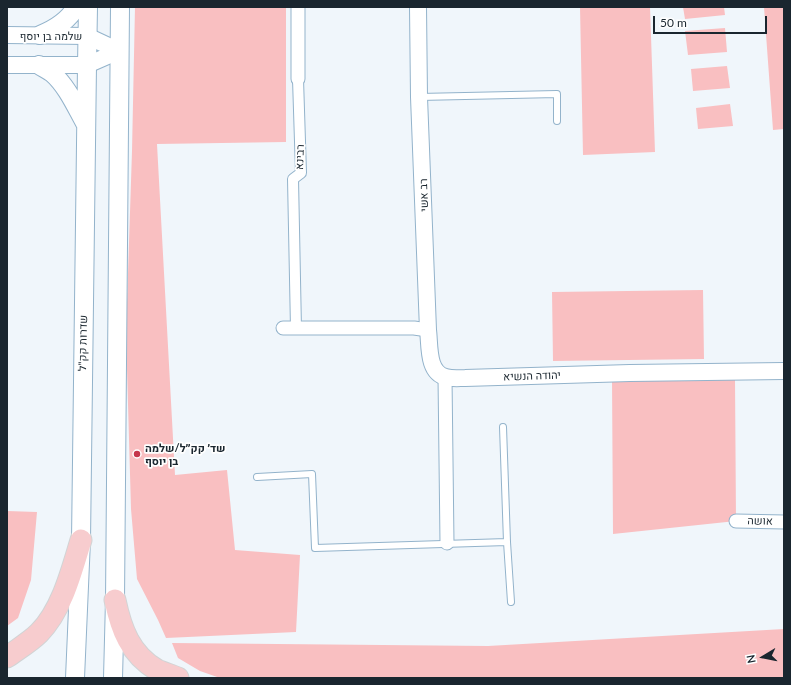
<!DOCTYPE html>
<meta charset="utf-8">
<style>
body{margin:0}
#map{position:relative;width:791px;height:685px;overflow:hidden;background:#f0f6fb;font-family:Lato,sans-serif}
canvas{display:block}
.frame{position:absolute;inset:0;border:8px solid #1a262f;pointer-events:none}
.north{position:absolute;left:743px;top:637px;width:40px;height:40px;-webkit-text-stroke:3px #fff;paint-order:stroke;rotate:260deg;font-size:11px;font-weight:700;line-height:16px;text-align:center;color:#1a262f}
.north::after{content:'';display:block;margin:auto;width:14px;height:18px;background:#1a262f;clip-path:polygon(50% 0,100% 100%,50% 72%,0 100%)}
.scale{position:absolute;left:653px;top:16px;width:114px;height:18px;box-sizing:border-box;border:2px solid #1a262f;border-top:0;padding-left:5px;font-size:12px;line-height:14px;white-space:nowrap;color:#1a262f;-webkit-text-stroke:3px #fff;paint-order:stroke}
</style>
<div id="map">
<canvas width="791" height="685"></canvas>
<div class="frame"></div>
<div class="north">N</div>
<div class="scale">50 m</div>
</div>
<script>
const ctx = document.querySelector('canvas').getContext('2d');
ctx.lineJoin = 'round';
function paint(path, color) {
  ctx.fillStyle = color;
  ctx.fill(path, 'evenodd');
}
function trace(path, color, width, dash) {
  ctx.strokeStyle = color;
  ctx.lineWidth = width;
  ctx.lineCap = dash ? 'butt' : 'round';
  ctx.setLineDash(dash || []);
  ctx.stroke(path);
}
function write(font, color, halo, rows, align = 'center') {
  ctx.font = font + ' Lato,Heebo,sans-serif';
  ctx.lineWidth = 3.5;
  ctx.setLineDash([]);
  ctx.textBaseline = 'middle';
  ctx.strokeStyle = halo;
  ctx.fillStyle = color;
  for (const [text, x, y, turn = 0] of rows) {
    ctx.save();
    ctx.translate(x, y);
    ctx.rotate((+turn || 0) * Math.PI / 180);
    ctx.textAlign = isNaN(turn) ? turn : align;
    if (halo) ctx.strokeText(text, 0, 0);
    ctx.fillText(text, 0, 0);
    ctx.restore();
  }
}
const green = new Path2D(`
 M135,7H286V142L157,144L175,475L227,470L235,550L300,555L296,632L166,638L158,620L137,579L131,509L126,334L132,151Z
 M580,7H650L655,152L583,155Z
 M683,7H724L725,15L685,19Z
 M764,7H784V129L773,130Z
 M725,28L727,52L688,55L685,31Z
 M727,66L730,88L693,91L691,69Z
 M730,104L733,126L698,129L696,108Z
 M703,290L704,359L553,361L552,292Z
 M612,379L735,380L736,521L613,534Z
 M7,511L37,512L31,580L18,618L7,626Z
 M784,629V678H220L200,671L178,658L172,643L488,646Z`);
const service = new Path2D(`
 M419,97L557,94V121
 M257,477L312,474L315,548L507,542L503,427
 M507,542L511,602`);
const pedestrian = new Path2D(`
 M296,329L293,179L301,173L298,79`);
const minor = new Path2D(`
 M298,79V7
 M283,328H414L428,330
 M445,377L447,543
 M736,521L784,522`);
const tertiary = new Path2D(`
 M418,7L419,97L428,330C430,345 427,373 446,377C452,379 459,378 465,378L630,373L784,371
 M7,35L87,36L119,51
 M7,65H87L119,51`);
const secondary = new Path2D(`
 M40,35C55,29 68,21 76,7
 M39,65C43,68 48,70 52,73C67,86 76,107 85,123
 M75,678L81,540L87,65L88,7
 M113,678L115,600L120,7`);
const trunk = new Path2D(`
 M115,600C121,629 130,654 157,670C164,673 171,675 178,678
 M7,657C18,649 30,642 39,633C62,610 72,570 81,540`);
const markers = [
 [137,454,4,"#c6364c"]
];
const streetNames = [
 ["שלמה בן יוסף",51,36],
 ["רבינא",300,157,-88],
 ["רב אשי",424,195,-92],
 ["שדרות קק\"ל",83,343,-89],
 ["יהודה הנשיא",532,376,-2],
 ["אושה",760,521,1]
];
const poiNames = [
 ["שד׳ קק״ל/שלמה",145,448],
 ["בן יוסף",145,461]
];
paint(green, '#f9bfc1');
trace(service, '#93b3cb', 8);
trace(pedestrian, '#93b3cb', 12);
trace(minor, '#93b3cb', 15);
trace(tertiary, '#93b3cb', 18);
trace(secondary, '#93b3cb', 20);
trace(trunk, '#d1d4d5', 23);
trace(service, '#fff', 6);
trace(pedestrian, '#fff', 10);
trace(minor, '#fff', 13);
trace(tertiary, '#fff', 16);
trace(secondary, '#fff', 18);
trace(trunk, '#f7ccce', 21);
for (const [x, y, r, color] of markers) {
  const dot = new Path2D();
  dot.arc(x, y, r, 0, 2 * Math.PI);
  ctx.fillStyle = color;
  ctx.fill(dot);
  trace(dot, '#fff', 1.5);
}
write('11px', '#1a262f', '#fff', streetNames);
write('bold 11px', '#1a262f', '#fff', poiNames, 'left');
</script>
